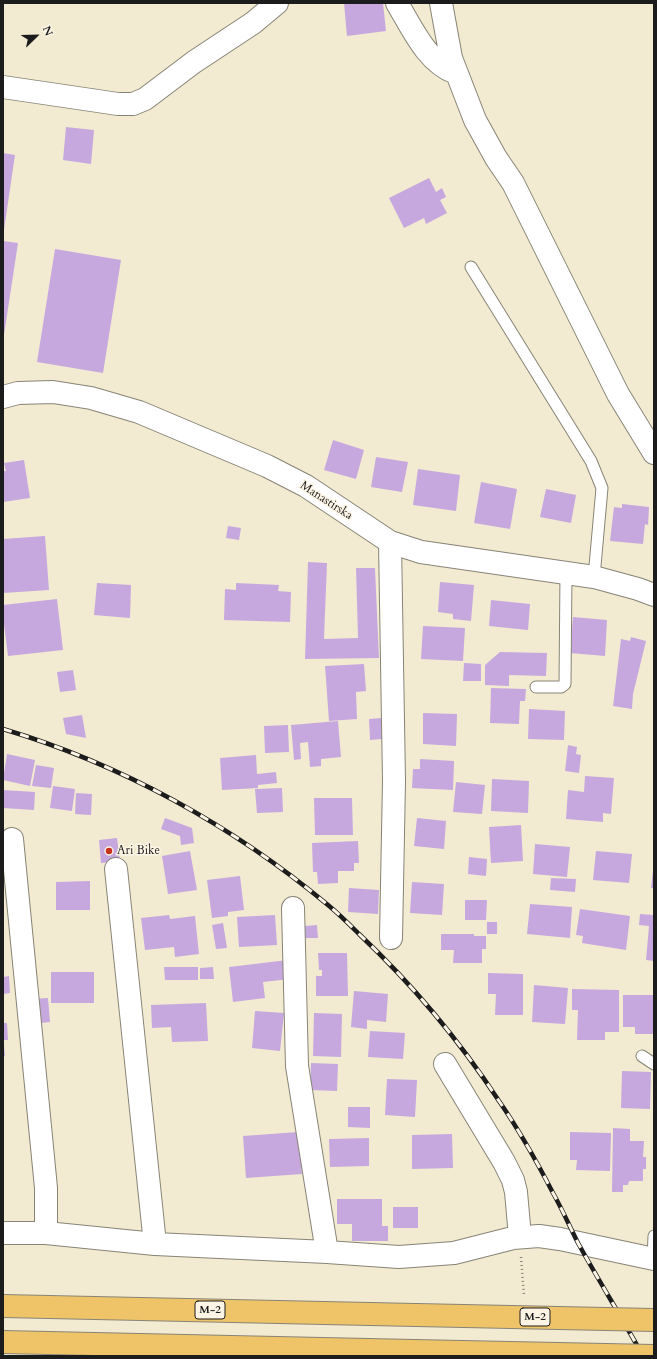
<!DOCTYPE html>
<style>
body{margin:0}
#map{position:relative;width:657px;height:1359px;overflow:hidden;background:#f2ebd1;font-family:Cardo,serif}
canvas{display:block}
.frame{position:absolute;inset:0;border:4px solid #1c1c1c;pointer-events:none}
.north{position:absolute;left:16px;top:16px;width:40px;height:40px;-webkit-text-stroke:3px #fcf5e5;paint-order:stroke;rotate:67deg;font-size:11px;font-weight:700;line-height:16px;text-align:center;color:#1c1c1c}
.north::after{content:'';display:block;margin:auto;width:14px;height:18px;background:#1c1c1c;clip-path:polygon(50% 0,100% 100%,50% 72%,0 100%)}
</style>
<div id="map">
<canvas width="657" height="1359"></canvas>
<div class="frame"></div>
<div class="north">N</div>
</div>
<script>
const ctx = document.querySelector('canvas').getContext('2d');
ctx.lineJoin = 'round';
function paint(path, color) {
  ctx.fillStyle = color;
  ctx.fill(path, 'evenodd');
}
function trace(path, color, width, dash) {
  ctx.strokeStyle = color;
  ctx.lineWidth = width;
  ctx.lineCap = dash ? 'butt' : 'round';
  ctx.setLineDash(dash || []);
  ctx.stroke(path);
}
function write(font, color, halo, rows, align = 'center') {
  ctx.font = font + ' Cardo,serif';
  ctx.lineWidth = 3;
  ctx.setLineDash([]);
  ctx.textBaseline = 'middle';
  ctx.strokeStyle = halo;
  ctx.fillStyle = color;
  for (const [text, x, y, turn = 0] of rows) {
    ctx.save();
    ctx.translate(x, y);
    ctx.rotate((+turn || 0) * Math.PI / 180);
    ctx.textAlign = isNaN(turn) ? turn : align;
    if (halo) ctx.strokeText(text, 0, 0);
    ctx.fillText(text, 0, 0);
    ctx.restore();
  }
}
const building = new Path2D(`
 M344,3H383L386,31L347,36Z
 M66,127L94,130L91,164L63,160Z
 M3,153L15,155L4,230H3Z
 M429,178L436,192L442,188L446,197L440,200L447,213L426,224L424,218L404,228L389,198Z
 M3,241L18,243L4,335H3Z
 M55,249L121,260L103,373L37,362Z
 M333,440L364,450L356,479L324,470Z
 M376,457L408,462L402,492L371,487Z
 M24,460L30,498L3,502V471H6L4,463Z
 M418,469L460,475L456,511L413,505Z
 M481,482L517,489L510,529L474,523Z
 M546,489L576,495L571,523L540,517Z
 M622,504L649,507L648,525L645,524L643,544L610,541L614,507L622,508Z
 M228,526L241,528L239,540L226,538Z
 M45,536L49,590L3,593V539Z
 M308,562L327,563L324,639L358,638L356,568H375L379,658L305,659Z
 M440,582L474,585L471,621L453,619V614L438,612Z
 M97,583L131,585L130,618L94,615Z
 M236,583L279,585L278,591L291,592L290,622L224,620L225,589L236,590Z
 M57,599L63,650L8,656L3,616V605Z
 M491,600L530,604L528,630L489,626Z
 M573,617L607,620L605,656L570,653Z
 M423,626L465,628L463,661L421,659Z
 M631,637L646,641L633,694L632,709L613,706L621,639L630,641Z
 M500,652L547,653L546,676L509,675V686L485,685V665Z
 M464,663L481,664V681H463Z
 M364,664L366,691L356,692L357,719L329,721L325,666Z
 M73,670L76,690L60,692L57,672Z
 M491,688L526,689L525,701H520L519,724L490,723Z
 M529,709L565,711L564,740L528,739Z
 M423,713L457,714L456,746L423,744Z
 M82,715L86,738L66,734L63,718Z
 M381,718L382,739L370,740L369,719Z
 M338,721L341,757L321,759V766L310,767L308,742L300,743L301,759L294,760L291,725Z
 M288,725L289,752L265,753L264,726Z
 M568,745L577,747L576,754L581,755L579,773L565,771Z
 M7,754L35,760L30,786L3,780Z
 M256,755L257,774L276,772L277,783L258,785V788L222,790L220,758Z
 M420,759L454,761L453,790L412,788L413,769H420Z
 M36,765L54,768L51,788L32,786Z
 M585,776L614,778L611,814L603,813V822L566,819L568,790L584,792Z
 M492,779L529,781L528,813L491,811Z
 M456,782L485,785L482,814L453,812Z
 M53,786L75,789L72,811L50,808Z
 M282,788L283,812L257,813L255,789Z
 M3,790L35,792L34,810L3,808Z
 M76,793L92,794L91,815L75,814Z
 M314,798H352L353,835H315Z
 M165,818L192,828L194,843L181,845L180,836L161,829Z
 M417,818L446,821L444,849L414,846Z
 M521,825L523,861L491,863L489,827Z
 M117,838L120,861L101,863L99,840Z
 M358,841L359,863H354V871H338V883L318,884L317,872H313L312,843Z
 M535,844L570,847L567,877L533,874Z
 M190,851L197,890L168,894L162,856Z
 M596,851L632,854L629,883L593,880Z
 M469,857L487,859L486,876L468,874Z
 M653,870H654V888H651Z
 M240,876L244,910L228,912V916L212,918L207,880Z
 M551,878L576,879L575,892L550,890Z
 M90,881V910H56V882Z
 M412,882L444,884L442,915L410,913Z
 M349,888L379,890L378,914L348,912Z
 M465,900H487L486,920H465Z
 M530,904L572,907L570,938L527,934Z
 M580,909L630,916L626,950L582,943L583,936L576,935Z
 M640,914L654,915V961L646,960L649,926L639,925Z
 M169,915L170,919L195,916L199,954L175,957L174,947L145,950L141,918Z
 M275,915L277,945L239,947L237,917Z
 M487,922H497V934H487Z
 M223,923L227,948L216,949L212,925Z
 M317,925L318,938H304V926Z
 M441,934H474V936H486V949H482V963H453L454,950H441Z
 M318,953H347L348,996H316V976H322V970H319Z
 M288,960L290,979L263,982L265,998L233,1002L229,967Z
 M164,967H198V980H165Z
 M213,967L214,979H200V968Z
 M51,972H94V1003H51Z
 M488,973L523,974V1015H495L496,994H488Z
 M9,976L10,993L3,994V977Z
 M534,985L568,988L565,1024L532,1022Z
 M572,989L619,990V1032H605V1040H577L578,1010H572Z
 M354,991L388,994L386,1022L367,1020V1029L351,1027Z
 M623,995H654V1034H635V1027H623Z
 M48,998L50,1022L33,1024L31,999Z
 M206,1003L208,1041L172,1042L171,1027L152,1028L151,1005Z
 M255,1011L284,1013L280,1051L252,1048Z
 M314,1013L342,1014L341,1057L313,1056Z
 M3,1023H7L8,1040H3Z
 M370,1031L405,1033L403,1059L368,1057Z
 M3,1044H4L5,1056H3Z
 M311,1063L338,1064L337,1091L310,1090Z
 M622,1071L651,1072L650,1109L621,1108Z
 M387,1079L417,1080L415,1117L385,1115Z
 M348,1107H370V1128L348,1127Z
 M613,1128L630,1129V1141H644L643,1157H646V1169H643V1181H629L628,1185H623V1192H612Z
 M298,1132L302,1174L246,1178L243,1136Z
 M570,1132L611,1133L610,1171L576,1170L577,1160H570Z
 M452,1134L453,1168L412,1169V1135Z
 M369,1138V1166L330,1167L329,1139Z
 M337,1199H382V1226H388V1241H352V1224H337Z
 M393,1207H418V1228H393Z`);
const path = new Path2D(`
 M521,1257L524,1296`);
const service = new Path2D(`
 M471,267L591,461L602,488L594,577
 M536,687H561L565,684L566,573
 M642,1056L654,1064
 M653,1259L654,1236`);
const minor = new Path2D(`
 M397,3C412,28 427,63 456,73
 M441,3L451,58L475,120L496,158L513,183L618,394L654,453
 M3,87L118,104H133L145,99L194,62L253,23L277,3
 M3,397L18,393L53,392L91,398L139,412L267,466L306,486L390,542L421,552L594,577L638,589L654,595
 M390,542L394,781L391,938
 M12,839L46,1188V1233
 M116,869L155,1244
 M293,908L297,1066L327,1252
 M445,1064L504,1162L513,1180L516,1192L520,1237
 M3,1233H46L155,1244L327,1252L399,1257L454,1253L513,1238L539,1236L560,1239L654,1259`);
const primary = new Path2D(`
 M3,1306L416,1315
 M3,1342L414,1351`);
const rail = new Path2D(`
 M3,729C121,764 233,826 328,905C339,914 349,924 359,934C412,984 459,1040 499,1101C519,1130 537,1162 553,1193C562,1209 570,1227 578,1243C599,1281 622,1318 643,1356`);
const primaryBridge = new Path2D(`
 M416,1315L654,1320
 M414,1351L654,1356`);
const markers = [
 [109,851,4,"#c8321e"]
];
const shields = [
 [210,1310,30],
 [535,1317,30]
];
const shieldNames = [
 ["M-2",210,1310],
 ["M-2",535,1317]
];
const streetNames = [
 ["Manastirska",326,501,33]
];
const poiNames = [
 ["Ari Bike",117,851]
];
paint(building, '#c6a8df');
trace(service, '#878476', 13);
trace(minor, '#878476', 24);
trace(primary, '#878476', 24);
trace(path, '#878476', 2.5, [1, 3]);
trace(service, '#fff', 11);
trace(minor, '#fff', 22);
trace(primary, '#efc469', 22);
trace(rail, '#1c1c1c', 4.5);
trace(rail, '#fcf5e5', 3, [9]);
trace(primaryBridge, '#878476', 24, []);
trace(primaryBridge, '#efc469', 22);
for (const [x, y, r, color] of markers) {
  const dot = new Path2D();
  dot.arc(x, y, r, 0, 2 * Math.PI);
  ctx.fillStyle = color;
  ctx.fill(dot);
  trace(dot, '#fcf5e5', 1.5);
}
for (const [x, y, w] of shields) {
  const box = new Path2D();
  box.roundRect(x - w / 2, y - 9, w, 18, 3);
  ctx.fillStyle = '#fcf5e5';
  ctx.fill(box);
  trace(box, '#1c1c1c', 1);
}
write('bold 11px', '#1c1c1c', null, shieldNames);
write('12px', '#1c1c1c', '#fcf5e5', streetNames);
write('12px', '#1c1c1c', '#fcf5e5', poiNames, 'left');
</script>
